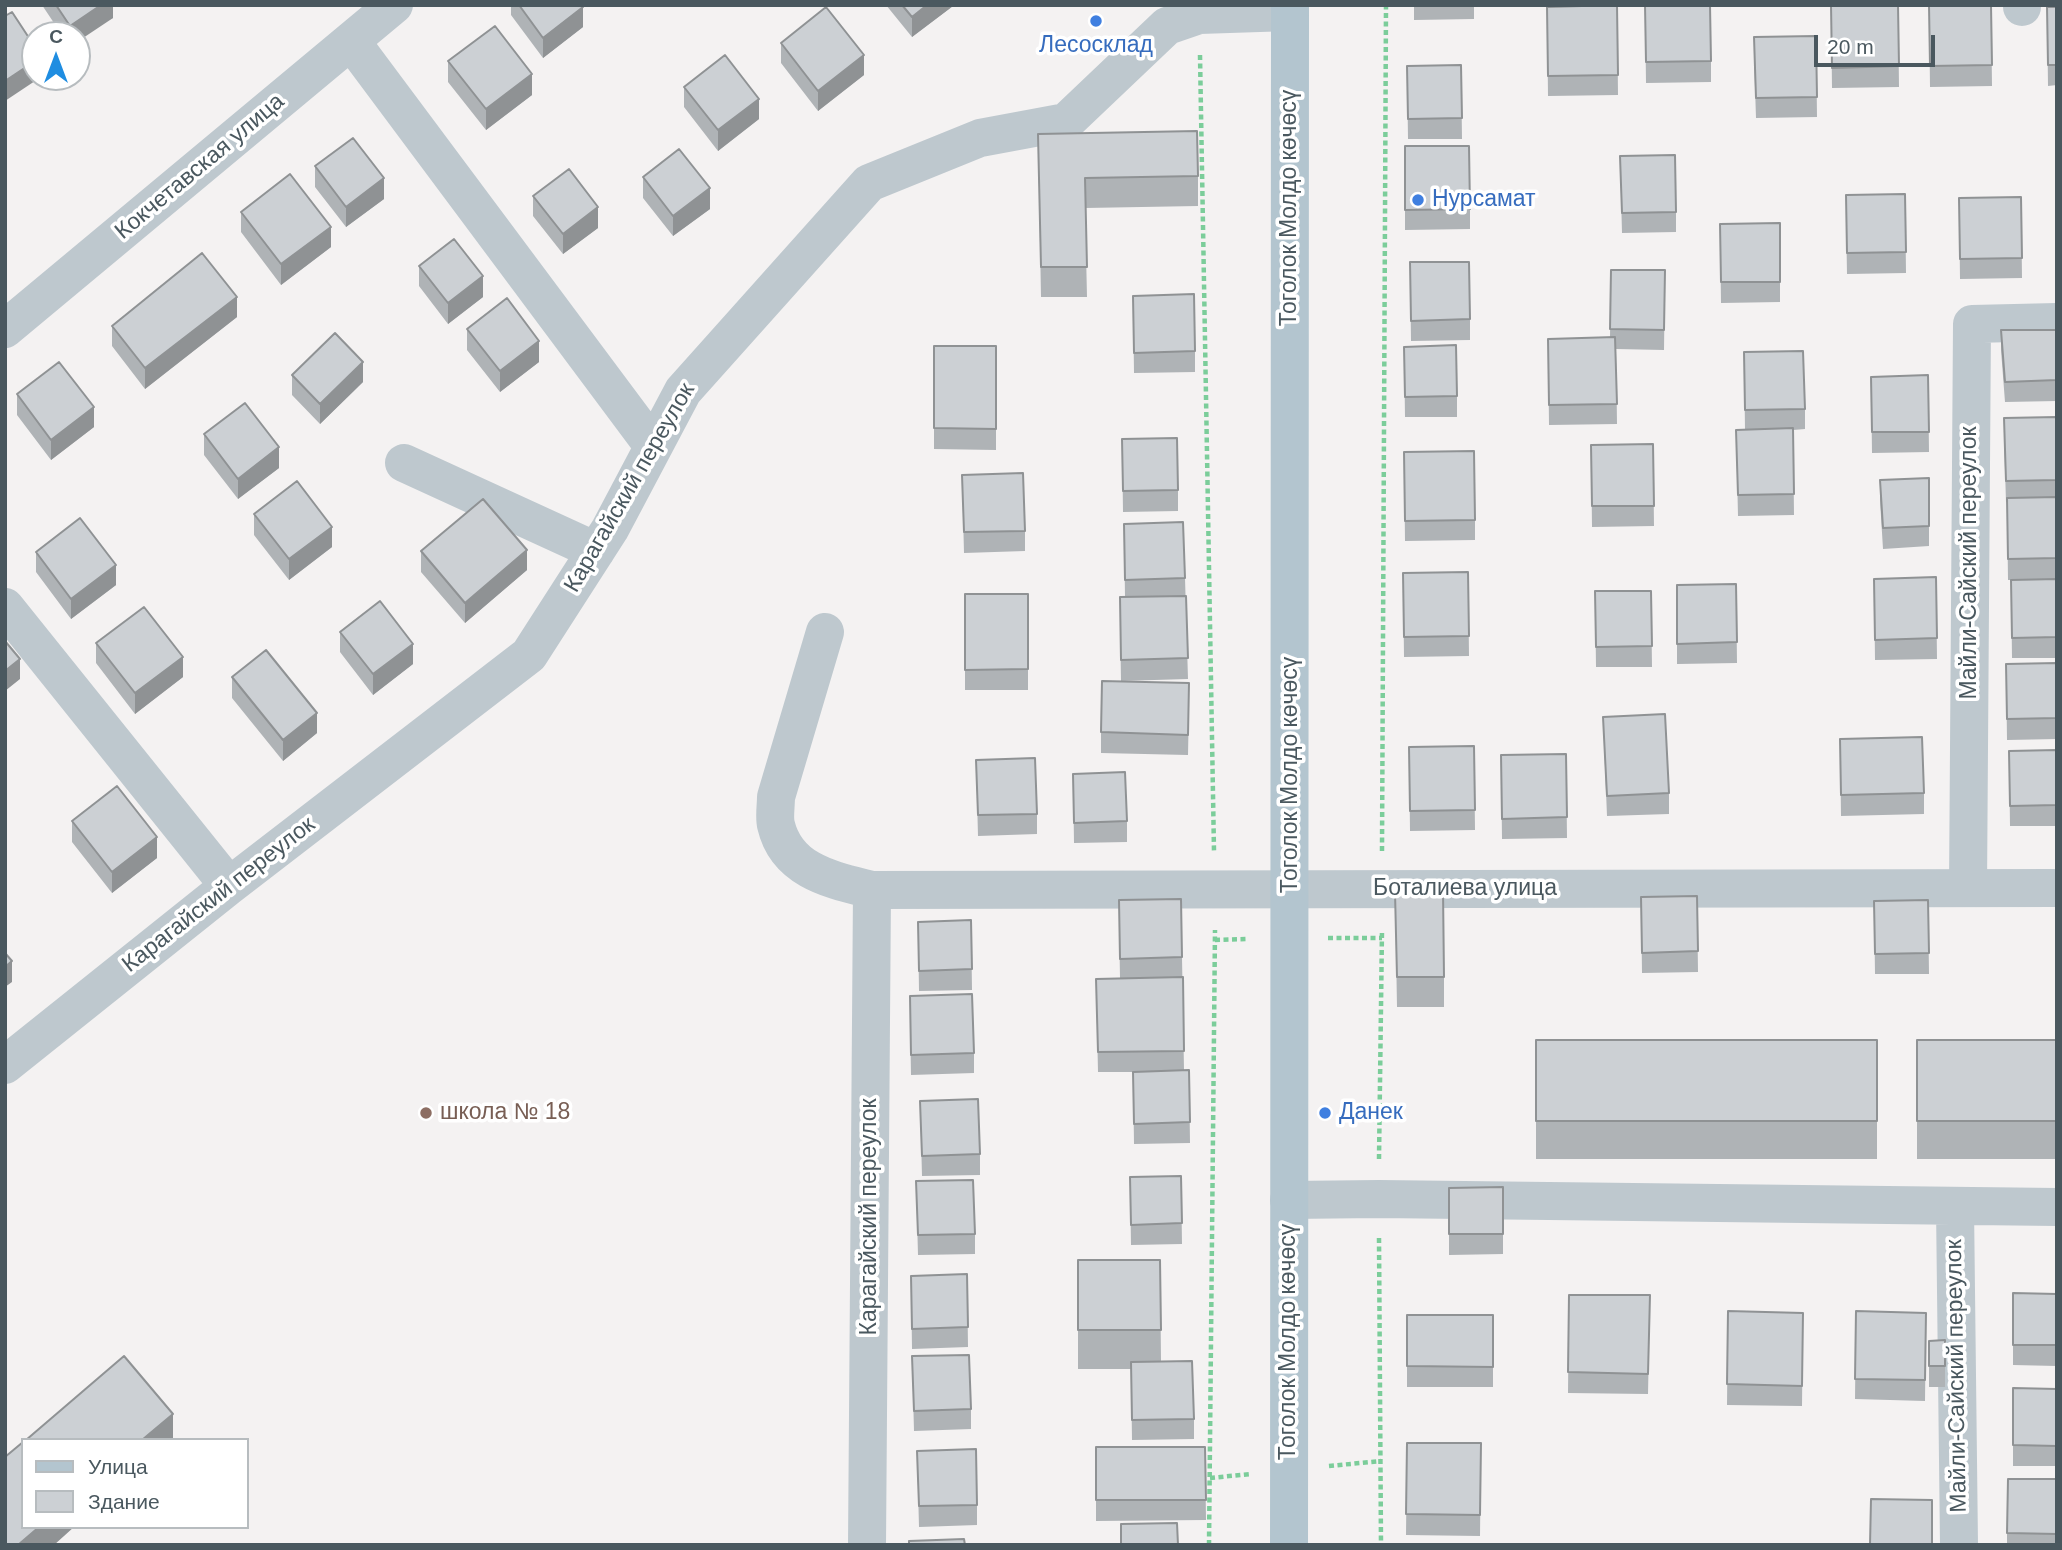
<!DOCTYPE html>
<meta charset="utf-8">
<style>
body{margin:0}
#map{position:relative;width:2062px;height:1550px;overflow:hidden;background:#f4f2f2;font-family:Arial,sans-serif}
canvas{display:block}
.frame{position:absolute;inset:0;border:7px solid #4a585f;pointer-events:none}
.legend{position:absolute;left:21px;top:1438px;width:228px;height:91px;box-sizing:border-box;background:#fff;border:2px solid #b7bcbf;margin:0;padding:9px 12px;list-style:none;font-size:21px;color:#4a585f}
.legend li{display:flex;align-items:center;gap:14px;height:35px}
.legend b{width:35px;border:2px solid #b7bcbf}
.north{position:absolute;left:21px;top:21px;width:70px;height:70px;box-sizing:border-box;background:#fff;border:2px solid #b7bcbf;border-radius:50%;rotate:0deg;font-size:19px;font-weight:700;line-height:28px;text-align:center;color:#4a585f}
.north::after{content:'';display:block;margin:auto;width:24px;height:32px;background:#1f8de1;clip-path:polygon(50% 0,100% 100%,50% 72%,0 100%)}
.scale{position:absolute;left:1814px;top:35px;width:121px;height:32px;box-sizing:border-box;border:4px solid #4a585f;border-top:0;padding-left:9px;font-size:21px;line-height:24px;white-space:nowrap;color:#4a585f;-webkit-text-stroke:5px #fff;paint-order:stroke}
</style>
<div id="map">
<canvas width="2062" height="1550"></canvas>
<div class="frame"></div>
<ul class="legend">
<li><b style="height:9px;background:#b3c5cf"></b>Улица</li>
<li><b style="height:19px;background:#ccd0d4"></b>Здание</li>
</ul>
<div class="north">С</div>
<div class="scale">20 m</div>
</div>
<script>
const ctx = document.querySelector('canvas').getContext('2d');
ctx.lineJoin = 'round';
function trace(path, color, width, dash) {
  ctx.strokeStyle = color;
  ctx.lineWidth = width;
  ctx.lineCap = dash ? 'butt' : 'round';
  ctx.setLineDash(dash || []);
  ctx.stroke(path);
}
function paint(path, color) {
  ctx.fillStyle = color;
  ctx.fill(path, 'evenodd');
}
function write(font, color, halo, rows, align = 'center') {
  ctx.font = font + ' Arial,sans-serif';
  ctx.lineWidth = 7;
  ctx.setLineDash([]);
  ctx.textBaseline = 'middle';
  ctx.strokeStyle = halo;
  ctx.fillStyle = color;
  for (const [text, x, y, turn = 0] of rows) {
    ctx.save();
    ctx.translate(x, y);
    ctx.rotate((+turn || 0) * Math.PI / 180);
    ctx.textAlign = isNaN(turn) ? turn : align;
    if (halo) ctx.strokeText(text, 0, 0);
    ctx.fillText(text, 0, 0);
    ctx.restore();
  }
}
const path = new Path2D(`
 M1200,55L1214,851
 M1382,851L1386,5
 M1328,938H1382
 M1215,940L1249,939
 M1379,1159L1382,930
 M1379,1238L1381,1545
 M1329,1466L1381,1461
 M1210,1478L1251,1474
 M1209,1545L1215,930`);
const minor = new Path2D(`
 M2022,7V5
 M351,41L653,446
 M5,329L394,5
 M404,463L596,551
 M5,607L229,886
 M825,632L776,797C776,806 774,817 776,825C787,872 833,880 872,890L2057,888
 M1968,888L1972,324L2057,322
 M5,1065L229,886L529,655L610,529L683,391L869,183L980,138L1066,122L1167,26L1199,15L1290,12
 M1289,1200L1379,1199L2057,1207
 M1955,1206L1959,1545
 M867,1545L872,890`);
const major = new Path2D(`
 M1289,1545L1290,5`);
const wall = new Path2D(`
 M42,5H113V18L77,35H62Z
 M511,5H581L583,27L543,58L511,15Z
 M886,5H953V6L912,37Z
 M1414,5H1474V19L1414,20Z
 M1617,5L1618,95L1548,96L1547,7Z
 M1645,5L1711,61V82L1646,83Z
 M1831,5H1898L1899,87L1832,88Z
 M1929,5H1991L1992,86L1930,87Z
 M2047,7H2057V85L2048,86Z
 M1816,36L1817,117L1756,118L1754,57Z
 M781,43L864,75L818,111L781,63Z
 M448,61L532,95L486,130L448,82Z
 M1461,65L1462,139H1408L1407,66Z
 M684,87L759,119L718,151L684,107Z
 M1038,134L1198,176V206L1085,208L1087,297H1041Z
 M1405,146L1470,209V229L1405,230Z
 M1620,156L1676,212V232L1622,233Z
 M315,166L384,199L346,227L315,187Z
 M643,177L710,209L673,236L643,198Z
 M1905,194L1906,273L1847,274L1846,216Z
 M533,196L598,228L563,254L533,216Z
 M2021,197L2022,278L1960,279L1959,198Z
 M241,212L331,247L281,285L241,232Z
 M1780,223V302L1721,303L1720,224Z
 M1410,262L1470,319V340L1411,341Z
 M419,266L483,297L448,324L419,286Z
 M1611,270H1665L1664,350L1616,349L1617,424L1549,425L1548,339L1610,337Z
 M1133,296L1195,351V372L1134,373Z
 M237,317L145,389L112,346V326Z
 M467,329L539,362L500,392L467,350Z
 M2001,330H2057V401L2005,402L2001,350Z
 M934,346H996V450L934,449Z
 M1404,347L1457,396V417H1405Z
 M1744,352L1805,409V429L1793,430L1794,515L1738,516L1736,430H1745Z
 M292,375L363,382L320,424L292,395Z
 M1928,375L1929,452L1872,453L1871,377Z
 M17,394L94,427L51,460L17,415Z
 M2057,417V579L2008,580L2007,502H2006L2004,438Z
 M204,434L279,468L238,499L204,455Z
 M1122,439L1178,490V511L1123,512Z
 M1653,444L1654,526L1592,527L1591,445Z
 M1404,452L1475,520V540L1405,541Z
 M962,475L1025,531V551L964,553Z
 M1929,478V546L1883,549L1880,500V480Z
 M254,514L332,547L289,580L254,535Z
 M1124,524L1185,578L1188,679L1121,681L1120,618L1125,597Z
 M421,551L527,570L465,623L421,572Z
 M36,552L116,585L71,619L36,572Z
 M1468,572L1469,656L1404,657L1403,573Z
 M1936,577L1937,659L1875,660L1874,579Z
 M2057,579V658H2012L2011,580Z
 M1736,584L1737,663L1677,664V585Z
 M1595,591H1651L1652,667H1596Z
 M965,594H1028V690H965Z
 M340,632L413,664L373,695L340,652Z
 M96,643L183,677L135,714L96,663Z
 M2057,663V739L2007,740L2006,664Z
 M232,677L317,733L283,761L232,698Z
 M1189,704L1188,755L1101,753V732Z
 M1603,717L1669,793V814L1607,816Z
 M1840,739L1924,793V814L1841,816Z
 M1474,746L1475,830L1410,831L1409,747Z
 M2057,750V826H2010L2009,751Z
 M1566,754L1567,838L1502,839L1501,755Z
 M976,760L1037,814V834L978,836Z
 M1073,774L1127,821V842L1074,843Z
 M72,821L157,858L112,893L72,842Z
 M1395,892L1444,977V1007H1397Z
 M1697,896L1698,972L1642,973L1641,897Z
 M1928,900L1929,974H1875L1874,901Z
 M971,920L972,990L919,991L918,922Z
 M1119,921L1182,957L1184,1070H1189L1190,1143L1134,1144L1133,1072H1145H1098L1096,979L1120,978Z
 M910,1016L974,1053V1073L911,1075Z
 M1536,1040H1877V1159H1536Z
 M1917,1040H2057V1159H1917Z
 M920,1101L980,1154V1175L922,1176Z
 M1181,1176L1182,1244L1131,1245L1130,1177Z
 M916,1181L975,1234V1254L918,1255Z
 M1503,1187V1254L1449,1255V1188Z
 M1078,1260H1160L1161,1362L1194,1419V1439L1132,1440L1131,1369H1078Z
 M967,1274L968,1347L912,1349L911,1276Z
 M2013,1293L2057,1294V1366L2013,1365Z
 M1569,1295H1650L1648,1394L1568,1393Z
 M1728,1311L1803,1313L1802,1406L1727,1405Z
 M1856,1311L1926,1313L1925,1401L1855,1399Z
 M1407,1315H1493V1387H1407Z
 M1945,1340V1387H1929V1341Z
 M912,1356L971,1409V1429L914,1431Z
 M2013,1388L2057,1389V1466H2013Z
 M1407,1443H1481L1480,1536L1406,1535Z
 M1096,1447H1205L1206,1520L1096,1521Z
 M917,1451L977,1505V1525L919,1527Z
 M2057,1479V1545H2007V1533Z`);
const shadedWall = new Path2D(`
 M101,5H113V18L77,42V35H70V26Z
 M927,5L953,6L912,37V17Z
 M583,7V27L543,58V38Z
 M864,55V75L818,111V91Z
 M35,61V77H41L5,101V81Z
 M532,74V95L486,130V109Z
 M759,99V119L718,151V130Z
 M384,178V199L346,227V207Z
 M710,188V209L673,236V216Z
 M598,207V228L563,254V234Z
 M331,227V247L281,285V264Z
 M483,276V297L448,324V303Z
 M237,297V317L145,389V368Z
 M539,341V362L500,392V371Z
 M363,362V382L320,424V404Z
 M94,407V427L51,460V440Z
 M279,447V468L238,499V479Z
 M332,527V547L289,580V559Z
 M527,550V570L465,623V603Z
 M116,565V585L71,619V599Z
 M413,644V664L373,695V674Z
 M183,657V677L135,714V693Z
 M20,659V679L5,691V671Z
 M317,713V733L283,761V740Z
 M157,837V858L112,893V872Z
 M12,961V982L5,987V967Z
 M173,1414V1440H142Z
 M39,1527H74L54,1545H18Z`);
const building = new Path2D(`
 M56,5H101L70,26Z
 M519,5H581L583,7L543,38Z
 M902,5H927L912,17Z
 M1617,5L1618,75L1548,76L1547,7Z
 M1645,5H1710L1711,61L1646,62Z
 M1831,5H1898L1899,66L1832,68Z
 M1929,5H1991L1992,65L1930,66Z
 M826,7L864,55L818,91L781,43Z
 M2047,7H2057V65H2048Z
 M12,12L35,47V61L5,81V16Z
 M495,26L532,74L486,109L448,61Z
 M1816,36L1817,97L1756,98L1754,37Z
 M725,55L759,99L718,130L684,87Z
 M1461,65L1462,118L1408,119L1407,66Z
 M1197,131L1198,176L1085,178L1087,267H1041L1038,134Z
 M353,138L384,178L346,207L315,166Z
 M1405,146H1469L1470,209L1405,210Z
 M679,149L710,188L673,216L643,177Z
 M1675,155L1676,212L1622,213L1620,156Z
 M569,169L598,207L563,234L533,196Z
 M290,174L331,227L281,264L241,212Z
 M1905,194L1906,252L1847,253L1846,195Z
 M2021,197L2022,258L1960,259L1959,198Z
 M1780,223V282H1721L1720,224Z
 M454,239L483,276L448,303L419,266Z
 M202,253L237,297L145,368L112,326Z
 M1410,262H1469L1470,319L1411,321Z
 M1611,270H1665L1664,330L1610,329Z
 M1194,294L1195,351L1134,353L1133,296Z
 M507,298L539,341L500,371L467,329Z
 M2001,330H2057V380L2005,382Z
 M335,333L363,362L320,404L292,375Z
 M1615,337L1617,404L1549,405L1548,339Z
 M1456,345L1457,396L1405,397L1404,347Z
 M934,346H996V429L934,428Z
 M1803,351L1805,409L1745,410L1744,352Z
 M59,362L94,407L51,440L17,394Z
 M1928,375L1929,432H1872L1871,377Z
 M245,403L279,447L238,479L204,434Z
 M2057,417V480L2006,481L2004,418Z
 M1793,428L1794,494L1738,495L1736,430Z
 M1177,438L1178,490L1123,491L1122,439Z
 M1653,444L1654,506H1592L1591,445Z
 M1474,451L1475,520L1405,521L1404,452Z
 M1023,473L1025,531L964,532L962,475Z
 M1929,478V526L1883,528L1880,480Z
 M297,481L332,527L289,559L254,514Z
 M2057,497V558L2008,559L2007,498Z
 M483,499L527,550L465,603L421,551Z
 M80,518L116,565L71,599L36,552Z
 M1183,522L1185,578L1125,580L1124,524Z
 M1468,572L1469,636L1404,637L1403,573Z
 M1936,577L1937,638L1875,640L1874,579Z
 M2057,579V637L2012,638L2011,580Z
 M1736,584L1737,642L1677,644V585Z
 M1595,591H1651L1652,646L1596,647Z
 M965,594H1028V669L965,670Z
 M1186,596L1188,658L1121,660L1120,597Z
 M380,601L413,644L373,674L340,632Z
 M144,607L183,657L135,693L96,643Z
 M5,641L20,659L5,671Z
 M266,650L317,713L283,740L232,677Z
 M2057,663V718L2007,719L2006,664Z
 M1102,681L1189,683L1188,735L1101,732Z
 M1665,714L1669,793L1607,796L1603,717Z
 M1922,737L1924,793L1841,795L1840,739Z
 M1474,746L1475,810L1410,811L1409,747Z
 M2057,750V805L2010,806L2009,751Z
 M1566,754L1567,817L1502,819L1501,755Z
 M1035,758L1037,814L978,815L976,760Z
 M1125,772L1127,821L1074,823L1073,774Z
 M117,786L157,837L112,872L72,821Z
 M1443,890L1444,977H1397L1395,892Z
 M1697,896L1698,951L1642,953L1641,897Z
 M1181,899L1182,957L1120,959L1119,900Z
 M1928,900L1929,953L1875,954L1874,901Z
 M971,920L972,969L919,971L918,922Z
 M5,953L12,961L5,967Z
 M1183,977L1184,1051L1098,1052L1096,979Z
 M972,994L974,1053L911,1055L910,996Z
 M1536,1040H1877V1121H1536Z
 M1917,1040H2057V1121H1917Z
 M1189,1070L1190,1122L1134,1124L1133,1072Z
 M978,1099L980,1154L922,1156L920,1101Z
 M1181,1176L1182,1223L1131,1225L1130,1177Z
 M973,1180L975,1234L918,1235L916,1181Z
 M1503,1187V1234H1449V1188Z
 M1078,1260H1160L1161,1330H1078Z
 M967,1274L968,1327L912,1329L911,1276Z
 M2013,1293L2057,1294V1345H2013Z
 M1569,1295H1650L1648,1374L1568,1372Z
 M1728,1311L1803,1313L1802,1386L1727,1384Z
 M1856,1311L1926,1313L1925,1380L1855,1379Z
 M1407,1315H1493V1367L1407,1366Z
 M1945,1340V1366H1929V1341Z
 M969,1355L971,1409L914,1411L912,1356Z
 M124,1356L173,1414L142,1440H26Z
 M1192,1361L1194,1419L1132,1420L1131,1362Z
 M2013,1388L2057,1389V1446L2013,1445Z
 M23,1442V1527H39L18,1545H5V1457Z
 M1407,1443H1481L1480,1515L1406,1514Z
 M1096,1447H1205L1206,1500H1096Z
 M976,1449L977,1505L919,1506L917,1451Z
 M2008,1479H2057V1534L2007,1533Z
 M1871,1499L1932,1500V1545H1870Z
 M1177,1523L1178,1545H1121V1524Z
 M964,1539L965,1545H909V1541Z`);
const markers = [
 [1096,21,7,"#3f7fe0"],
 [1418,200,7,"#3f7fe0"],
 [426,1113,7,"#8d6e63"],
 [1325,1113,7,"#3f7fe0"]
];
const shopNames = [
 ["Лесосклад",1096,46,"center"],
 ["Нурсамат",1432,200],
 ["Данек",1339,1113]
];
const streetNames = [
 ["Кокчетавская улица",200,167,-40],
 ["Тоголок Молдо көчөсү",1290,208,-90],
 ["Карагайский переулок",630,488,-60],
 ["Майли-Сайский переулок",1970,563,-90],
 ["Тоголок Молдо көчөсү",1291,775,-90],
 ["Боталиева улица",1465,889],
 ["Карагайский переулок",219,895,-38],
 ["Карагайский переулок",870,1217,-90],
 ["Тоголок Молдо көчөсү",1289,1342,-90],
 ["Майли-Сайский переулок",1957,1376,-91]
];
const educationNames = [
 ["школа № 18",440,1113]
];
trace(path, '#7bcd9a', 4.5, [5, 3.5]);
trace(minor, '#bec8ce', 38);
trace(major, '#b3c5cf', 38);
paint(wall, '#afb3b6');
paint(shadedWall, '#8f9294');
paint(building, '#ccd0d4');
trace(building, '#8f9294', 2);
for (const [x, y, r, color] of markers) {
  const dot = new Path2D();
  dot.arc(x, y, r, 0, 2 * Math.PI);
  ctx.fillStyle = color;
  ctx.fill(dot);
  trace(dot, '#fff', 2.5);
}
write('23px', '#366cbe', '#fff', shopNames, 'left');
write('23px', '#4a585f', '#fff', streetNames);
write('23px', '#785e54', '#fff', educationNames, 'left');
</script>
